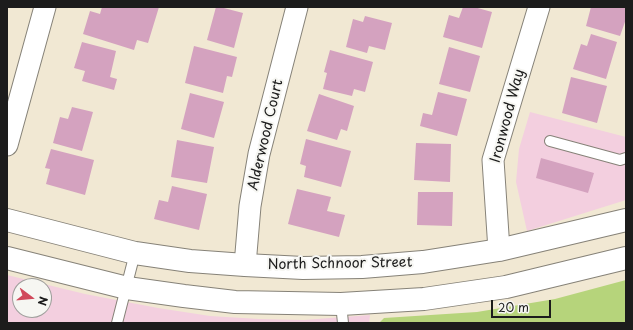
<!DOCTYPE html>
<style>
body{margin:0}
#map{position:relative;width:633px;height:330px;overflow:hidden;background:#f1e8d3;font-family:"Playpen Sans",sans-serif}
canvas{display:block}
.frame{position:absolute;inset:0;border:8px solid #1c1c1c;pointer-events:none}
.north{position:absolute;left:12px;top:278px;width:40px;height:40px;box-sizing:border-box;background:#f6f6f2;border:1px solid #9f9f9c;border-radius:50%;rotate:106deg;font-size:11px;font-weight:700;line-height:16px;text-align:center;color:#1c1c1c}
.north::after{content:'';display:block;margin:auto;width:14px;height:18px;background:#d1495b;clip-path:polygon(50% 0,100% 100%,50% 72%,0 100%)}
.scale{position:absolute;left:491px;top:300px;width:60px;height:18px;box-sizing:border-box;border:2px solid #1c1c1c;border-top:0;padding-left:5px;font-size:12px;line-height:14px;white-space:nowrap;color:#1c1c1c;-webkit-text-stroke:3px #f6f6f2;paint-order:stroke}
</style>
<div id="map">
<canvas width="633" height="330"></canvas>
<div class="frame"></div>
<div class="north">N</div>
<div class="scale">20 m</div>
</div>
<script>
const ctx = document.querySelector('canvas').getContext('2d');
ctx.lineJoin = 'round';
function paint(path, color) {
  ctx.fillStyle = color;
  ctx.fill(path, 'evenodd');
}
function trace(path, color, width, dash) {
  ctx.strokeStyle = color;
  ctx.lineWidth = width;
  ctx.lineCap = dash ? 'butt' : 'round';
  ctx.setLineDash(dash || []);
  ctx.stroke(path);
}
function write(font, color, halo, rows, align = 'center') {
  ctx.font = font + ' "Playpen Sans",sans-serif';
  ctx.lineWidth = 4;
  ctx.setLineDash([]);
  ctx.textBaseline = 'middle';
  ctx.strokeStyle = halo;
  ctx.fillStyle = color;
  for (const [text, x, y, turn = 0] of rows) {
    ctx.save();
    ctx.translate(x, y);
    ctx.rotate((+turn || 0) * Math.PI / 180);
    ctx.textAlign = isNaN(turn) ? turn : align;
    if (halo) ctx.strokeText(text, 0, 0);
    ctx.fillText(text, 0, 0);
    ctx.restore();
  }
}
const built = new Path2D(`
 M530,112L626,137V200L527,231L516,182L519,149Z
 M7,275L85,294L158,308L210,316L259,319L304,320L370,315L369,323H7ZM20,286H44V310H20Z`);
const green = new Path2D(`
 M626,280V323H379L384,318L477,312L555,299Z`);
const building = new Path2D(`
 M102,7H159L148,43L137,40L134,50L83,34L90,11L100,14Z
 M216,7H220L243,13L234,48L207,40Z
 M463,7H474L492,12L482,48L443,37L449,15L459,18Z
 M591,7H626V19L620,36L586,26Z
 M365,16L392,23L385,50L369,46L367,53L346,47L353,19L363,22Z
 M591,34L617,42L606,79L573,69L581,44L587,46Z
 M82,42L116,51L110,77L117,79L114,90L82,81L85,71L74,68Z
 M194,46L237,57L232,77L227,76L223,93L185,83Z
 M449,47L480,56L470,92L439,84Z
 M330,50L373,62L365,92L354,89L352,96L323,89L327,73L324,72Z
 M571,77L607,86L597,123L562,113Z
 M438,92L467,99L457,136L420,126L423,113L432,115Z
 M190,93L224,102L214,138L181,129Z
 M319,94L354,106L347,131L341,129L337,140L307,131Z
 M72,107L93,112L82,151L53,143L60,117L68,119Z
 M306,139L351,151L341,187L304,177L306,166L300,164Z
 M177,140L214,147L207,183L171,177Z
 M416,143L451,144L450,182L414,180Z
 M51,149L94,160L85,195L46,184L50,169L45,168Z
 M541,158L594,173L588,193L536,178Z
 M172,186L207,194L199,230L154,219L159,200L168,202Z
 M297,189L331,197L327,211L345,215L339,237L288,224Z
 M418,192H453L452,226L417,225Z`);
const lane = new Path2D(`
 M550,141L620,160L626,158
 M341,304L343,323
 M117,323L135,253`);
const street = new Path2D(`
 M7,145L45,7
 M499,250L493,160L539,7
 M245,265L250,206L259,154L297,7`);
const secondary = new Path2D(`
 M7,220L135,253L190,261L245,265L303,268L362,267L423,262L499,250L626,220
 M7,258L127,288L184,296L235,302L341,304L424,299L506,287L626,258`);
const streetNames = [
 ["Ironwood Way",508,116,-75],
 ["Alderwood Court",266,135,-77],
 ["North Schnoor Street",340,264,-1]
];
paint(built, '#f3cfdf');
paint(green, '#b6d47b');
paint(building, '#d4a2bf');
trace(lane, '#868278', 12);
trace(street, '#868278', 23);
trace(secondary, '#868278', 24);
trace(lane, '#fff', 10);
trace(street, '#fff', 21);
trace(secondary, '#fff', 22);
write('14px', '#1c1c1c', '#f6f6f2', streetNames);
</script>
